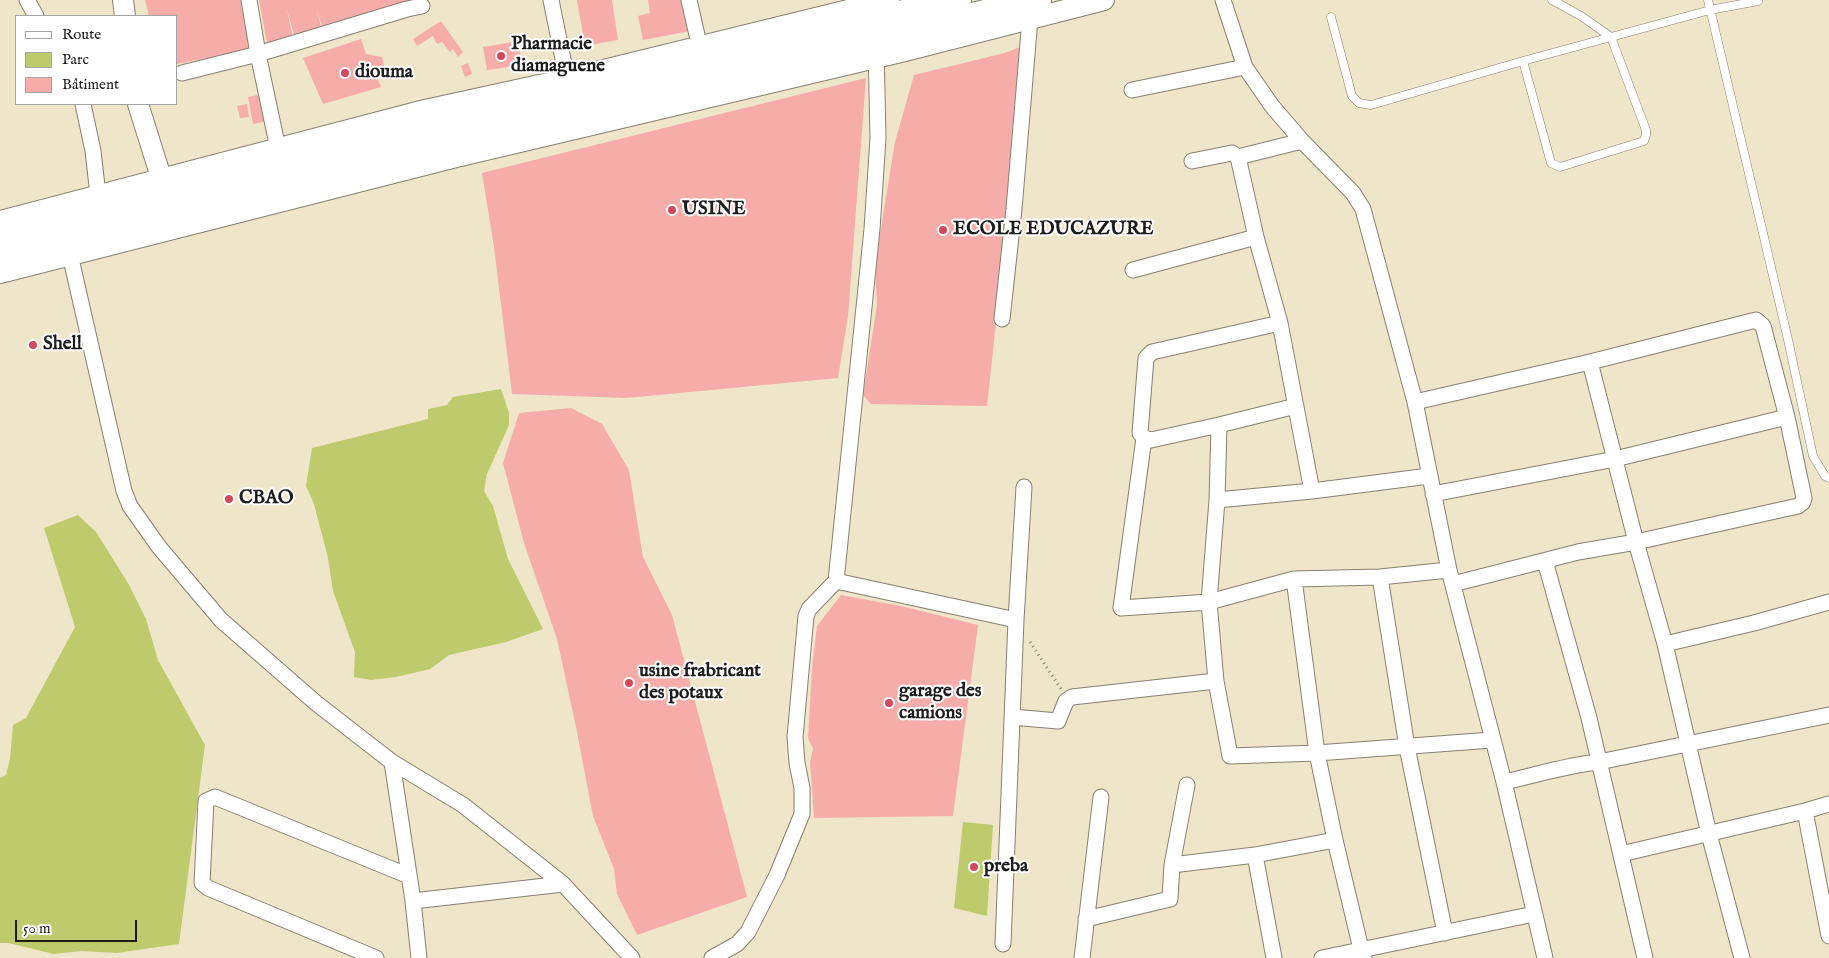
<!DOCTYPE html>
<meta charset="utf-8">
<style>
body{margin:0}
#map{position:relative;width:1829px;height:958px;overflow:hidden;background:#efe5c8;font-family:"IM FELL English",serif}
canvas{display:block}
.legend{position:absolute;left:15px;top:15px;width:162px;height:90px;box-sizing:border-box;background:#fff;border:1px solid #a4a4a4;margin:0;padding:6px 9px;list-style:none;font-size:15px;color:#1c1c1c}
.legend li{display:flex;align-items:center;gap:10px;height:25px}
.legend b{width:25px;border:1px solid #a4a4a4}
.scale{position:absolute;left:15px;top:920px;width:122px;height:22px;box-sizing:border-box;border:2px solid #1c1c1c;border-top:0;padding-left:6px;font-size:15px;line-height:18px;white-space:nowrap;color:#1c1c1c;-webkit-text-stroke:4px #fff;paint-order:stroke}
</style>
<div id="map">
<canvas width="1829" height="958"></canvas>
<ul class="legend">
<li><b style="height:6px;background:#fff"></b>Route</li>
<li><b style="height:14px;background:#bdcb6d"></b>Parc</li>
<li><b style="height:14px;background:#f6adaa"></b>Bâtiment</li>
</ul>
<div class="scale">50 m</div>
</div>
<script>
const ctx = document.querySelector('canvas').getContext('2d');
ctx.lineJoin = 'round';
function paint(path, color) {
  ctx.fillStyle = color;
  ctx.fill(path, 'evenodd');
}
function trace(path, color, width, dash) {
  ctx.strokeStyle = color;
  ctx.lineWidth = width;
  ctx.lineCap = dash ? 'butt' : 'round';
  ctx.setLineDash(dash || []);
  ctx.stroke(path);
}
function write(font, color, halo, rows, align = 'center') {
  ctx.font = font + ' "IM FELL English",serif';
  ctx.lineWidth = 4;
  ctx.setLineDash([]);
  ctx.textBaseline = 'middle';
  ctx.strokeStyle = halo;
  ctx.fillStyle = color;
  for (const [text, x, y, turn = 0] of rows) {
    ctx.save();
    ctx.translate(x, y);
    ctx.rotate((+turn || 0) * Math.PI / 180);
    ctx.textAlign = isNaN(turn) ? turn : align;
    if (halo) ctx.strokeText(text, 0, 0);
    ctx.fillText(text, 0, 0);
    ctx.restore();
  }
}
const green = new Path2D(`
 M501,389L509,413V425L487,474L484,491L493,506L508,559L543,629L506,642L449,655L430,669L396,677L371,680L354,677L355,652L333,591L328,558L314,504L306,486L312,448L428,419V409L447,405L453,397Z
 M78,515L96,532L128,583L146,619L158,660L205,745L179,944L117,953L82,951L54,954L8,943H0V778L6,775L10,759L13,725L26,718L75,627L44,528Z
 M963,822L993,825L987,916L954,908Z`);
const building = new Path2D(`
 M145,0H247L256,49L176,64V16H149Z
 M259,0H423L323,29L317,11L322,31L295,38L287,10L293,38L267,43Z
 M577,0H612L618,40L585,46Z
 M648,0H684L690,31L643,40L638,16L650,13Z
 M441,21L463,52L458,57L453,49L450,52L442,42L437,44L433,36L417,46L413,39Z
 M361,39L366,54L382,57L385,70L376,76L381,87L323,104L303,58Z
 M518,41L522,65L487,70L483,47Z
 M1020,47L1012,132L1005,239L987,406L871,404L863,395L877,305L875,265L895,142L914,75L1005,53Z
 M468,63L472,74L465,77L461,66Z
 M866,78L848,316L838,378L627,398L512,394L494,247L482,173Z
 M263,94L269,121L253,124L248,97Z
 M247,104L249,117L240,118L237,106Z
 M571,408L602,424L629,470L643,557L672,615L747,897L637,935L617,894L614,869L593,816L576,727L557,639L524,543L503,463L519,413Z
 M841,595L901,606L978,625L953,816L814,818L810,762L813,749L808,738L812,668L817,626Z`);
const path = new Path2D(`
 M1030,642L1061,689`);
const lane = new Path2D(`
 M1708,0L1787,335L1813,456L1825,476L1829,478
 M1331,17L1352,96L1359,103L1371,105L1523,61L1710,10L1758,1
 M1523,61L1551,163L1560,167L1644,141L1646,135V130L1611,37L1581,16L1552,0`);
const street = new Path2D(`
 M27,0L36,16
 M249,0L258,54L280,158
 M551,0L567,79
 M689,0L702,57
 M1223,0L1245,67L1272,106L1302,141L1353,193L1363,209L1415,402L1449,570L1504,782L1545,958
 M182,73L258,54L407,9L422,6
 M1132,90L1245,67
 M83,104L93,151L98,195
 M1238,157L1256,237L1280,323L1312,491
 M1192,161L1232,153L1238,157L1302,141
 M68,246L124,491L130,506L159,547L221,620L316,703L392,762L413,901L419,958
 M1133,270L1256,237
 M1002,319L1014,209L1030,19
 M1280,323L1152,352L1146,358L1140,433L1144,438L1151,440L1219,425L1296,406
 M1590,362L1636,542L1665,644L1709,834L1742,958
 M1415,402L1590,362L1756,320L1763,326L1787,417L1804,498L1803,502L1798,506L1636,542L1578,552L1453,584
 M1219,425L1217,500L1209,602L1216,681L1230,756L1317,753L1492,740
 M1144,438L1121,608L1209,602L1294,579L1380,577L1449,570
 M1433,494L1615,459L1787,417
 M1217,500L1312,491L1429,476
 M1545,561L1589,718L1645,958
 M1380,577L1407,747L1445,933
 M1294,579L1317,753L1335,840L1361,949L1364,958
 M836,581L1016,620L1003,944
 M1016,620L1024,487
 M1665,644L1754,623L1829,602
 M1012,717L1058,721L1066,701L1072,697L1216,681
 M392,762L463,805L563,884L632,958
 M1504,782C1536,775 1567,765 1599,762L1829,715
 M1805,811L1829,936
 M1621,854L1805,811L1829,804
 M1255,855L1274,958
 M1172,865L1255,855L1335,840
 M413,901L563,884
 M1086,919L1170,899L1172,865L1187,785
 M376,958L208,888L202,883L206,801L215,797L409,876
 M712,958L737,944L748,932L777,875L802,814V788L797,763L795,737L806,616L809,609L836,581L872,229L878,138L876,48
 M1082,958L1101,797
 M1322,958L1534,914`);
const secondary = new Path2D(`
 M123,0L125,16
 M138,104L165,190
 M0,221L425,110L567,79L889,0
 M0,273L456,157L905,51L1104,0`);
const highway = new Path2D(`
 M0,236L165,191L958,0
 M0,257L453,143L1038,0`);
const markers = [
 [501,56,5,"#d1495b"],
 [345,73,5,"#d1495b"],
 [672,210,5,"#d1495b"],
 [943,230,5,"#d1495b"],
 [33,345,5,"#d1495b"],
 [229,499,5,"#d1495b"],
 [629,683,5,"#d1495b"],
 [889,703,5,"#d1495b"],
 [974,867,5,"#d1495b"]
];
const poiNames = [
 ["Pharmacie",511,45],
 ["diamaguene",511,67],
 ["diouma",355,73],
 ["USINE",682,210],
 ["ECOLE EDUCAZURE",953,230],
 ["Shell",43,345],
 ["CBAO",239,499],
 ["usine frabricant",639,672],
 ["des potaux",639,694],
 ["garage des",899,692],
 ["camions",899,714],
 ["preba",984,867]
];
paint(green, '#bdcb6d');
paint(building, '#f6adaa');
trace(lane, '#868072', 9);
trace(street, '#868072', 17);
trace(secondary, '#868072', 22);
trace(highway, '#868072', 28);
trace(path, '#868072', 3, [1, 4]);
trace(lane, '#fff', 8);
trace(street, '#fff', 15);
trace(secondary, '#fff', 20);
trace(highway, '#fff', 26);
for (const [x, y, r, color] of markers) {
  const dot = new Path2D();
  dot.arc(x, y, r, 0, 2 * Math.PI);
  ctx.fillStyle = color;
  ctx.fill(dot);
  trace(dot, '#fff', 2);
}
write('bold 19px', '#1c1c1c', '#fff', poiNames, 'left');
</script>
